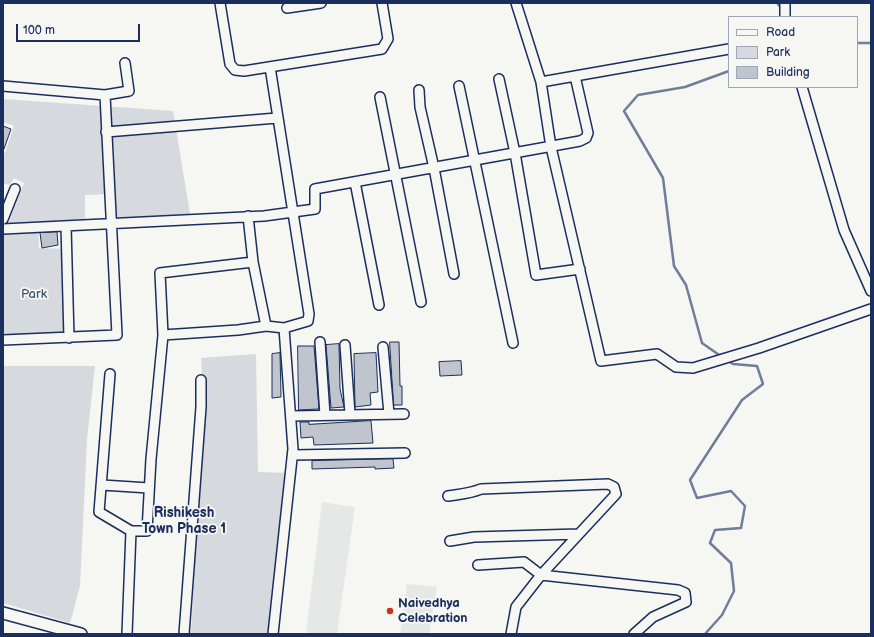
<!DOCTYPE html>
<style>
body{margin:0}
#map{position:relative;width:874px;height:637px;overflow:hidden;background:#f6f6f2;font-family:"Balsamiq Sans",sans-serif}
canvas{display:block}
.frame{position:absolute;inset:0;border:4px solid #1b2f5e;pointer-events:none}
.legend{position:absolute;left:728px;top:16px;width:130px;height:72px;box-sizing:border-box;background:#f6f6f2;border:1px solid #9ea6b7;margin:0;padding:5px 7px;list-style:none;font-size:12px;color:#1b2f5e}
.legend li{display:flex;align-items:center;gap:8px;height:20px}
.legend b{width:20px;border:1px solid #9ea6b7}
.scale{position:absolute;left:16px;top:24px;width:124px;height:18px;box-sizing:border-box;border:2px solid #1b2f5e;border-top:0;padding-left:5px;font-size:12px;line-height:14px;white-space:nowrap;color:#1b2f5e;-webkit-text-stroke:3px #f6f6f2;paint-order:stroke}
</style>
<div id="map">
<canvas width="874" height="637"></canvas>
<div class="frame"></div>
<ul class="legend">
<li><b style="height:5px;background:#f6f6f2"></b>Road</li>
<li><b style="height:11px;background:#d6d9dd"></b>Park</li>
<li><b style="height:11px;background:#c0c4cd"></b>Building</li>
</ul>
<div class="scale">100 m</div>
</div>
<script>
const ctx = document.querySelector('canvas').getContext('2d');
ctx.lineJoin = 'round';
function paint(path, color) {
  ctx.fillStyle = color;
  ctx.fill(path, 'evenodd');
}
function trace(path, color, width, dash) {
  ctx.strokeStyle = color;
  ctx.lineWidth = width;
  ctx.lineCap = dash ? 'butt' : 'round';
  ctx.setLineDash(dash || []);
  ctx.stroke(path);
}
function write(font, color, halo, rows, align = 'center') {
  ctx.font = font + ' "Balsamiq Sans",sans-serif';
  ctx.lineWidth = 3.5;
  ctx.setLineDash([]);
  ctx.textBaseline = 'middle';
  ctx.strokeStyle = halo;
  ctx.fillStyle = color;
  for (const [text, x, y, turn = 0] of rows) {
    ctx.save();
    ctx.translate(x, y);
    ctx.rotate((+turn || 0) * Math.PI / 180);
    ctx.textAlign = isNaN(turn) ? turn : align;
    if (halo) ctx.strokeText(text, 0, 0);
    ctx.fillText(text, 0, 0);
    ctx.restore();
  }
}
const built = new Path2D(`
 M322,502L355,507L337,634H306Z
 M407,584L437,587L429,634H400Z`);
const green = new Path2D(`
 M3,99L173,111L190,214L113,219L111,194L85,195V219L8,224L24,183L14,178L10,185L3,183V153H5L14,126L3,122Z
 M38,230L39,248L63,249L66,334L3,335V236L5,232Z
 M256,354L258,472L287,473L271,634H191L198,499L205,420L201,358Z
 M3,366H95L87,439L80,586L70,623L3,603Z`);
const stream = new Path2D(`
 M777,3L782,9
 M857,43H871
 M722,357L702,343L686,285L674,266L663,178L624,111L638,95L685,87L729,71
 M705,634L722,615L734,591L731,563L710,543L715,530L741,528L745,506L731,491L697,498L690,480L742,400L763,384L757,366L733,364L728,361`);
const building = new Path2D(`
 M3,126L11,129L4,149H3Z
 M57,232L58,245L42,248L40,233Z
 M390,342H399L400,386H402V405H394Z
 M339,344L340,389L344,407L331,408L326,345Z
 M298,346H314L319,409L299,410Z
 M280,353L281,397L272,398V354Z
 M376,353L378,392L370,393L371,405L355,407L354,354Z
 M461,361L462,375L440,376L439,362Z
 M371,421L373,443L314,445L313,437L301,438L300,422H309V424Z
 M393,459L394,468L375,469V467L312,469V461Z`);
const minor = new Path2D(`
 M220,3L230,64L235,70L244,71L382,49L388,39L382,3
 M516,3L541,82
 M287,8L321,3
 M785,17V3
 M729,49L541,82L551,147L601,361L657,354L676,367L693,368L759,348L871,309
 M499,79L515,153L536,275L580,269
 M3,86L105,95
 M459,86L513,343
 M802,87L844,230L871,291
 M419,90L420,107L434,168L454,274
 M380,97L421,302
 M106,132L277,118
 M355,182L379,305
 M248,216L253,262L266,326
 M3,219L15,189
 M66,226L69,338
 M3,229L264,216L315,209V189L580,141L586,138L588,133L575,76
 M163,335L238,330L266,326L284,328L308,321L309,314L270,67
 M3,340L117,335L105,95L129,91L125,63
 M320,342L325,415
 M345,345L350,414
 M383,347L389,414
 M110,374L99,512L131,531
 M291,416L404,414
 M293,455L405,453
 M102,485L149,488
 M448,496C460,494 469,494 481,489L608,484L614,487L616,494L541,575L516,607L511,634
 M450,541L474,537L579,534
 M478,565L524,562L541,575L678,590L685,593L686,602L653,617L634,634
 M127,634L131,531H147L151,459L163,335L160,273L253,262
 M184,634L201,407V380
 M273,634L293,449L284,328`);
const tertiary = new Path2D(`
 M3,613L81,634`);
const markers = [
 [390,611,4,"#c8321e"]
];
const parkNames = [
 ["Park",34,295]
];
const poiNames = [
 ["Naivedhya",398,604],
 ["Celebration",398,619]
];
const neighbourhoodNames = [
 ["Rishikesh",184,513],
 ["Town Phase 1",184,529]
];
paint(built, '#e6e7e7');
paint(green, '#d6d9dd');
trace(stream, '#717e99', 2.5);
paint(building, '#c0c4cd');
trace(building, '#1b2f5e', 1);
trace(minor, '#1b2f5e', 12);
trace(tertiary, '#1b2f5e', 14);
trace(minor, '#f6f6f2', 9);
trace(tertiary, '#f6f6f2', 11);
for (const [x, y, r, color] of markers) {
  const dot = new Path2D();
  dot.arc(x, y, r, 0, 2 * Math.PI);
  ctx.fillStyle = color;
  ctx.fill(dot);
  trace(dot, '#f6f6f2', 1.5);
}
write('13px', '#405177', '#f6f6f2', parkNames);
write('bold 13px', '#1b2f5e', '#f6f6f2', poiNames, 'left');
write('bold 14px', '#1b2f5e', '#f6f6f2', neighbourhoodNames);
</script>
